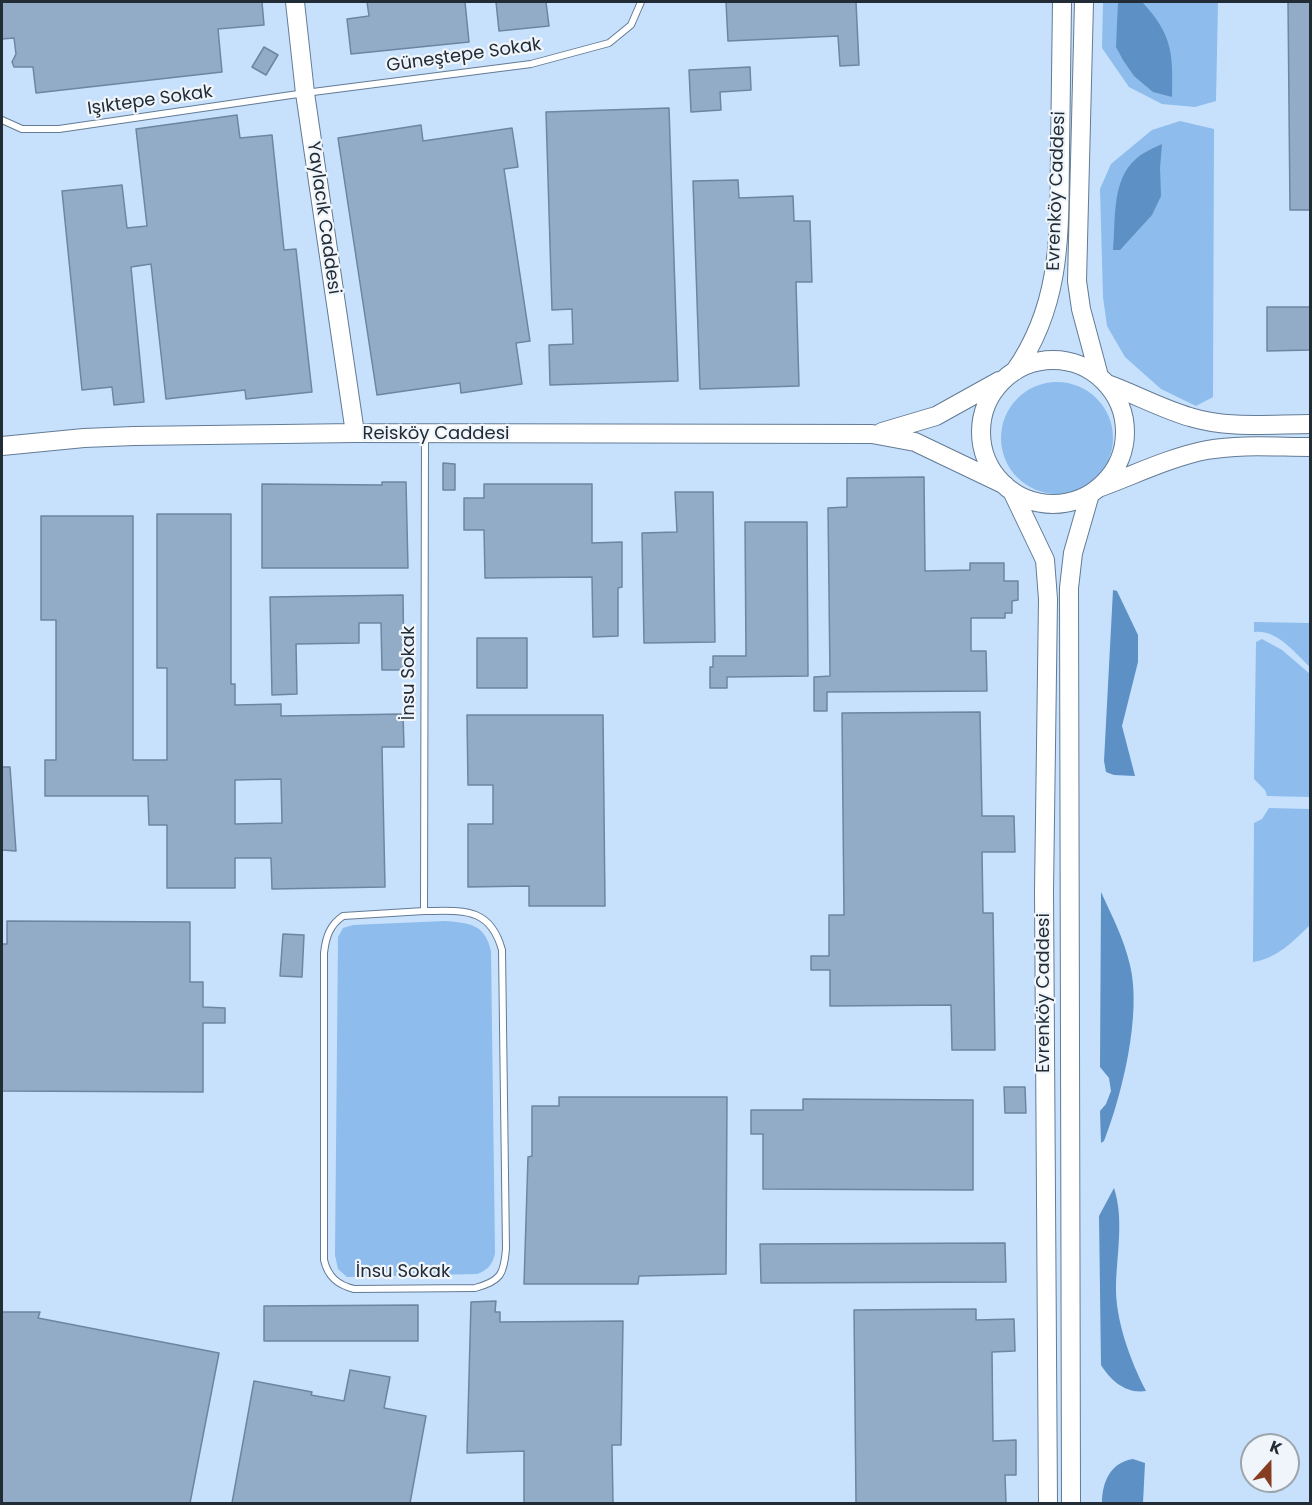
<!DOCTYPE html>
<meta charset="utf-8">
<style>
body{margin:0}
#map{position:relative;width:1312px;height:1505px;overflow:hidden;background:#d9e9fa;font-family:Poppins,sans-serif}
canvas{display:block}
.frame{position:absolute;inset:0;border:3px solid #222c37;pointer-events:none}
.north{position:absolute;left:1240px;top:1433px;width:60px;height:60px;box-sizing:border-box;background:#eff5fa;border:2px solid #9da5ac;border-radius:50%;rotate:21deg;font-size:16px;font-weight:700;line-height:24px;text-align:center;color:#222c37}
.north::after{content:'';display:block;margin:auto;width:21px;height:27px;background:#863d22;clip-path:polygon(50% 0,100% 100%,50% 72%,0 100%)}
</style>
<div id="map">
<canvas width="1312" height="1505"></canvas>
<div class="frame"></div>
<div class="north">K</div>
</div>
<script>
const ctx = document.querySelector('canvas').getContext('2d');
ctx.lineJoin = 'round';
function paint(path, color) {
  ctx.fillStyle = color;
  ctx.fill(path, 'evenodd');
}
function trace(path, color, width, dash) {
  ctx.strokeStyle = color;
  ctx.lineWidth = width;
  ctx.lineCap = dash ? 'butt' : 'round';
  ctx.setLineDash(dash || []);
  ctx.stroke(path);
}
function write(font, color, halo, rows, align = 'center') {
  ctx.font = font + ' Poppins,sans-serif';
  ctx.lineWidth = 4.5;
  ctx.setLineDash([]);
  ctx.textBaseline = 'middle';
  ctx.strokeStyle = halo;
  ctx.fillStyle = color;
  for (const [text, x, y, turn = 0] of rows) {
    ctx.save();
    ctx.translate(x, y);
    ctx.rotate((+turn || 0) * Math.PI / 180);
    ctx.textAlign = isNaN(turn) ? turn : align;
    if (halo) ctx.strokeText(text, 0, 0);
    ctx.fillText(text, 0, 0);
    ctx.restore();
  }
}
const built = new Path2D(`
 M2,2H1310V1503L2,1504ZM1252,1445H1288V1481H1252Z`);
const green = new Path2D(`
 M1103,2H1218L1216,101L1195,107L1162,104L1129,87L1102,48Z
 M1180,121L1214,129L1213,397L1196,406L1161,389L1125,357L1107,326L1103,297L1100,189L1111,164L1152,130Z
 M1001 438a56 56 0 1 1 112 0a56 56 0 1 1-112 0Z
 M1254,622L1310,623V667C1295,653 1277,629 1254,632Z
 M1262,639L1282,650L1310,674V797L1267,796L1265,790L1254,779L1256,642Z
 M1269,808L1310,809V925C1294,941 1276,959 1253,962L1254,823L1262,819Z
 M445,921C470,923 485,924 491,951L495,1254C492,1265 488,1270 477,1274L347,1277L338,1269L335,1255L338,937L343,928L353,925Z`);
const water = new Path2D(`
 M1118,2H1142C1173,35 1173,54 1172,97L1153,92L1134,76L1123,60L1116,47Z
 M1162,144L1160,168L1161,196L1152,215L1120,250H1113C1116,220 1111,179 1137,158C1144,152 1154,148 1162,144Z
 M1113,590L1117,591L1138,635V662L1122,726L1135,776L1114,775L1106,772L1104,761Z
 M1101,892C1112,916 1124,939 1130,965C1142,1014 1122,1095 1104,1141L1101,1143L1100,1111L1106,1104L1111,1091L1109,1078L1100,1067Z
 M1114,1188C1124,1219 1117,1252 1116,1285C1115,1319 1130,1360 1146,1391C1126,1394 1111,1381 1101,1365L1099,1216Z
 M1133,1459L1145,1463L1143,1503H1102C1102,1482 1111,1462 1133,1459Z`);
const building = new Path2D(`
 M2,2H262L264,25L218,29L222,72L36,93L33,67H14L12,62L16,54L14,38L2,39Z
 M367,2H465L469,42L351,54L347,19L369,16Z
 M496,2H546L549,26L499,31Z
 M726,2H856L859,65L840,66L838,36L728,41Z
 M1288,2H1311V210H1290Z
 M264,47L278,55L266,75L252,67Z
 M750,67L751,90L720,92L721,110L691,112L689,70Z
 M669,108L678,381L550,385L549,345L573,344L572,309L552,310L546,112Z
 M237,115L240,138L272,135L284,250L296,249L312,392L246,399L245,390L166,399L151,264L131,267L144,402L114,405L112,387L82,390L62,191L122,185L127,228L147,226L136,129Z
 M421,125L423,141L512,128L518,167L504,169L530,341L516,343L522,384L461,393L460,383L377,395L338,138Z
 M738,180L739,198L793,196L794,221H810L812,282H796L799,386L700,389L693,181Z
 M1267,307H1311V350L1267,351Z
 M443,463L455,464V490H443Z
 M924,477L925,571L970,570V563H1004V581H1018V600L1012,601V613H1005V618H971V651H986L987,691L827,692V711H814V677L830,676L828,508L847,507V478Z
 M382,482H406L408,568H262V484L382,485Z
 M484,484H592V543L622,542V587L618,588V636L593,637L592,577L485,578L484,530H464V498H484Z
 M675,492H713L715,642L644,643L642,533L677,532Z
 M157,514H231V684H235V705L281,704V716L403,714L404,747H382L385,887L272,889L271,858H235V888H167V825H149L148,796H45V760H56V620H41V516H133V760H167V668H157ZM281,779L282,823L235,824V780Z
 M745,522H807L808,676L727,677V688H710V667H713V656H746Z
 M403,595L404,670H382L381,623H359V643L296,644L297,694L272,695L270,597Z
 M477,638H527V688H477Z
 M980,712L982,816H1014L1015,852H982L983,913H993L995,1050H952L951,1005L830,1006V970H811V956H829V915H844L842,713Z
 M467,715H603L605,906H529V886L468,887V824H493V785H468Z
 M2,767H10L16,851L2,850Z
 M7,921L190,922V982H203V1007L225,1008V1023H203V1092L2,1091V944H7Z
 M283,934L304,935L302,977L280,976Z
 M1004,1087H1025L1026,1113H1005Z
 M559,1097H727L726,1274L639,1276L638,1284H524L528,1157L532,1156V1106H559Z
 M803,1099L973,1100V1190L763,1189V1134H751V1110H803Z
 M1005,1243L1006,1282L761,1283L760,1244Z
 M496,1301L495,1312H500V1322L623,1321L621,1445H612L613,1503H524V1451L467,1453L471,1302Z
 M418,1305V1341H264V1306Z
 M976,1309V1320L1014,1319L1015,1351L992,1352L993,1441L1016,1440V1475H1005L1006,1503H856L854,1310Z
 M2,1312H40L38,1318L219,1353L190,1503H2Z
 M350,1370L390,1377L384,1408L426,1416L410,1503H232L254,1381L312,1392L311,1395L344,1401Z`);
const lane = new Path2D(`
 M2,120L22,129H59L305,93L531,64L609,43L631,25L641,2
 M424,911C462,911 490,906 502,950L506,1249C504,1274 501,1281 475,1288L354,1289C338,1285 328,1277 324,1260V953C326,936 330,925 343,916Z
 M424,911L425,435`);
const secondary = new Path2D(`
 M295,2L305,93L355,433
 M1084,2L1077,281L1081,309L1099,376
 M981 432a72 72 0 1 1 144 0a72 72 0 1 1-144 0Z
 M1015,371C1063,302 1059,231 1060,152C1061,102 1061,52 1062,2
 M1107,384C1135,394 1162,409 1190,417C1228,429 1271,424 1310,424
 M882,432L936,416L999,381
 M2,446L84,438L134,436L355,433L872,434L915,442L1005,485
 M1101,487C1136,474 1171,457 1207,450C1241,444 1276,447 1310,447
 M1012,491L1045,560L1048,599L1044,891L1048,1504
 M1071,1504L1069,588L1073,553L1090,494`);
const streetNames = [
 ["Güneştepe Sokak",464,56,-8],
 ["Işıktepe Sokak",150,101,-8],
 ["Evrenköy Caddesi",1057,191,-88],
 ["Yaylacık Caddesi",323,218,82],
 ["Reisköy Caddesi",436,434],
 ["İnsu Sokak",409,673,-90],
 ["Evrenköy Caddesi",1044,993,-90],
 ["İnsu Sokak",403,1272]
];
paint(built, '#c7e1fc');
paint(green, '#8dbced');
paint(water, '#5d90c4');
paint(building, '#92acc7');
trace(building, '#6d85a0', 1.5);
trace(lane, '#637b95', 8);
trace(secondary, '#637b95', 20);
trace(lane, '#fff', 6);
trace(secondary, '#fff', 18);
write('18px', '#222c37', '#eff5fa', streetNames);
</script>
